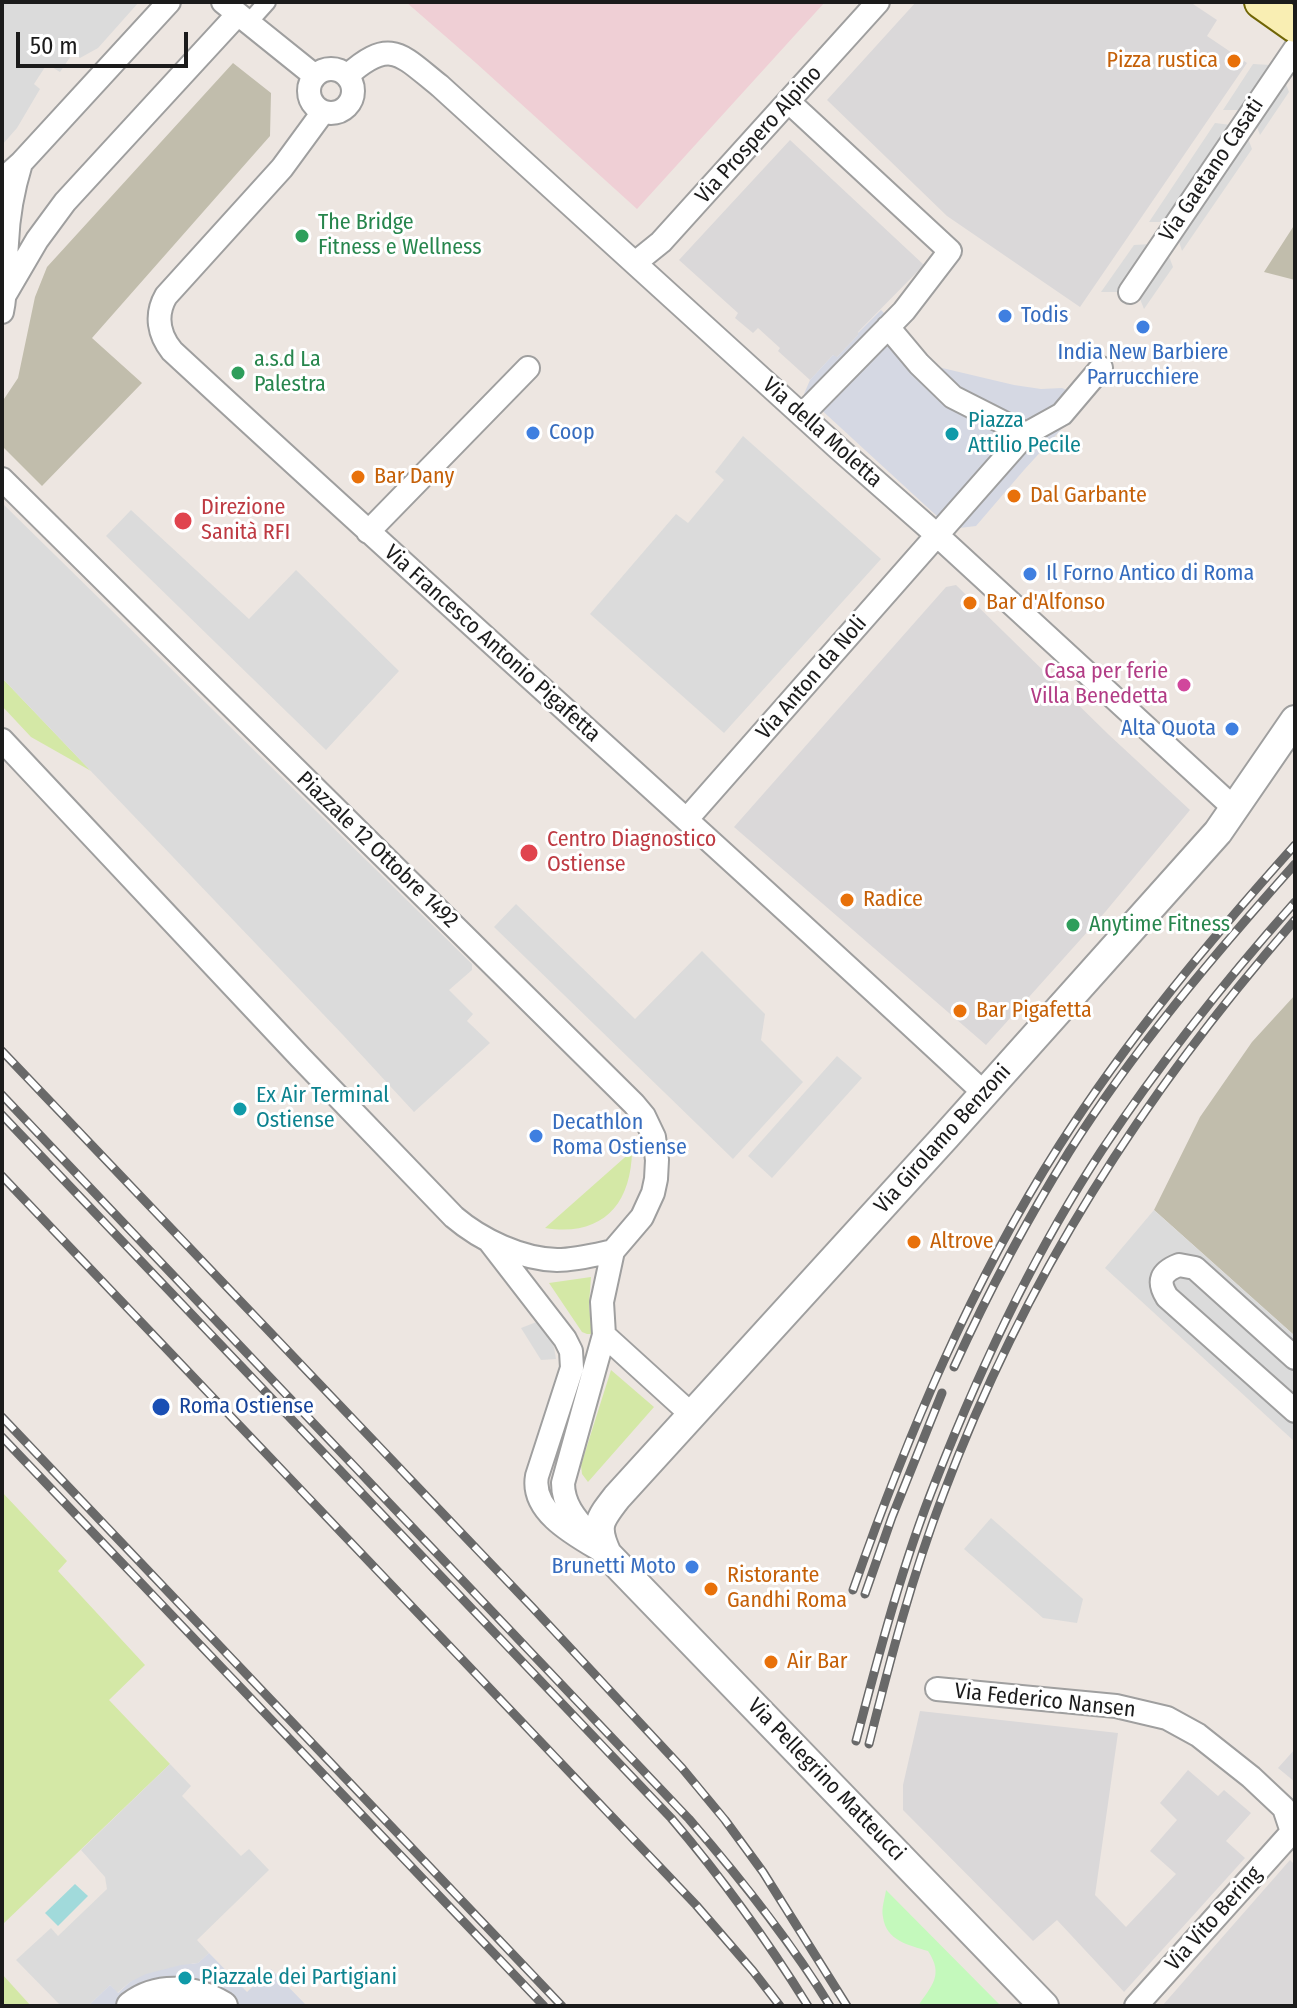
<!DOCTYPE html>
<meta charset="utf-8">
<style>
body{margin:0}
#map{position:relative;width:1297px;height:2008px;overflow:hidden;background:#ede6e1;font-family:"Fira Sans Condensed",sans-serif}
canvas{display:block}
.frame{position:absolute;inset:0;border:4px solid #1b1b1b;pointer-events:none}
.scale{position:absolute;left:16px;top:32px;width:172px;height:36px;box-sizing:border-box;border:4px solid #1b1b1b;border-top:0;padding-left:10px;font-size:24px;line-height:28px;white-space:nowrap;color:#1b1b1b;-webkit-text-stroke:6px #fff;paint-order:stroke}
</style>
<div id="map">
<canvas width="1297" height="2008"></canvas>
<div class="frame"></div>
<div class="scale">50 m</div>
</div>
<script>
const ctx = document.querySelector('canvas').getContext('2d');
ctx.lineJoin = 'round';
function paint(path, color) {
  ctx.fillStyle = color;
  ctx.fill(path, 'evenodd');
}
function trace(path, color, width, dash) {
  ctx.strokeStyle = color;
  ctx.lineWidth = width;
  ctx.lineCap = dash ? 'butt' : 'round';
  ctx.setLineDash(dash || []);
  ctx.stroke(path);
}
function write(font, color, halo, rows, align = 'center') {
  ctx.font = font + ' "Fira Sans Condensed",sans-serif';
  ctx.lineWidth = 6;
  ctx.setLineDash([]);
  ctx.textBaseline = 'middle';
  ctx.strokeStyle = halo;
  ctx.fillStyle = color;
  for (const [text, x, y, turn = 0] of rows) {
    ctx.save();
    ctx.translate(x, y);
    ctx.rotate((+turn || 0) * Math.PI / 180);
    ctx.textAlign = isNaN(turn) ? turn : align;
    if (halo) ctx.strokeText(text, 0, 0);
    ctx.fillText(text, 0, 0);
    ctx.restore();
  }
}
const residential = new Path2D(`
 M916,2H1190L1217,20L1207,36L1247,63L1080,307L947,216L827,100Z
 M790,140L924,265L858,332L859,334L836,358L833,355L810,380L778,351L780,348L758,328L753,333L735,318L738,313L679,260Z
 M956,585L1108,734L1190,810L1106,911L986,1045L734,827L946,587Z
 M920,1711L1118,1733L1095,1895L1126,1927L1176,1874L1150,1851L1177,1820L1160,1803L1188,1770L1218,1796L1224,1790L1251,1813L1226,1841L1245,1858L1124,1992L1057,1920L1033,1941L903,1810V1785Z
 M1295,1749V1782L1278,1768Z
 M1290,1860L1295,1865V2006H1162Z`);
const commercial = new Path2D(`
 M406,2H825L637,209L476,63Z`);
const construction = new Path2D(`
 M233,63L271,93L270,136L92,338L142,383L42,486L2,446V402L18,378L35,297L47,267Z
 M1295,224V280L1264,272Z
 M1295,995V1336L1154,1210L1200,1117L1252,1042Z`);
const grass = new Path2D(`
 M2,678L91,771L31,737L2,706Z
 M632,1151C631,1206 601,1237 545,1228Z
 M591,1277L589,1305L592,1334H587L582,1332L549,1283Z
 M611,1370L654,1407L588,1482L582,1474L581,1465Z
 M2,1492L67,1561L58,1571L145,1665L109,1700L170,1764L2,1925Z
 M2,1974L31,2006H2Z`);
const park = new Path2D(`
 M886,1890L999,2004L1000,2006H918C932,1985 944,1975 928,1951C909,1945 886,1941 883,1917C881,1909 885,1898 886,1890Z`);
const parking = new Path2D(`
 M2,2H139L98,48L80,58L73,53L60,72L47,64L34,84L40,89L17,128L2,145Z
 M1253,64L1271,65L1240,110H1223Z
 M1283,76L1289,92L1260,135L1254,119Z
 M1215,123L1231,125L1166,222H1149Z
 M1246,133L1252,149L1182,251L1177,235Z
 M1151,244L1118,292H1101L1134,245Z
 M1167,251L1173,267L1144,309L1138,294Z
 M743,436L881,559L724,733L590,614L676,514L688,523L724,480L715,472Z
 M2,503L472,964V970L449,990L473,1014L467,1021L490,1043L414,1112L343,1035L2,678Z
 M131,510L249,619L296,570L399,671L326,750L106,536Z
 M516,904L635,1019L702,951L765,1014L761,1040L803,1082L733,1159L494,927Z
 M837,1056L862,1078L772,1178L748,1156Z
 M1154,1210L1295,1336V1442L1105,1268Z
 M539,1321L554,1347L556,1359L541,1360L521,1328Z
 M991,1518L1083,1599L1077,1623L1043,1618L964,1549Z
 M170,1764L191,1786L182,1796L241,1856L249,1849L269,1870L197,1940L209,1953L198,1963H194L130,1982L117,1993L110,1985L88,2006H61L16,1960L51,1928L58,1936L107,1889L105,1877L81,1850Z`);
const plaza = new Path2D(`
 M881,310L938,367L1014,385L1041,389L1062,388L1089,399L1024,470L976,526L951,529L804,394L810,380L833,355L837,357L858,335V333Z
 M209,1953L247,1992L271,1969L307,2006H88L110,1985L118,1993L130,1982L146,1974L181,1965L198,1963Z`);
const water = new Path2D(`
 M75,1884L88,1896L58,1926L45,1913Z`);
const pedestrian = new Path2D(`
 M249,22L267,2`);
const minor = new Path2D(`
 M223,2L315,76
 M309 91a22 22 0 1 1 44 0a22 22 0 1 1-44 0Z
 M347,76C391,36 402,56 440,86L838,448L938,536L1235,809
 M789,102L950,251L904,311L802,415
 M323,112L282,168L166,296C155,315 159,335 172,351C441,600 716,843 984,1093
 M2,180L21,163L169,2
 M635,263L661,242L878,2
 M1130,292L1295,49
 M6,293L37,240L65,202L238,14
 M2,312C7,289 5,267 7,243C8,216 13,189 21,163
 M888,327L919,364L953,397L1026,434
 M2,479L634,1104L644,1116L654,1137L657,1160L656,1179L653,1193L642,1217L613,1251L602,1302L604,1335L692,1415
 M368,532L528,368
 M2,740L300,1057L454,1217C481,1240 521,1259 557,1260C576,1260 595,1255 613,1251
 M687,819L1026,434L1062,414L1101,368
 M490,1242L565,1339L571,1351L572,1368L537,1476C530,1514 581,1538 607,1554
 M1295,1358L1195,1268L1179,1265C1161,1272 1157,1281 1167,1297L1295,1411
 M590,1535C576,1519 563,1505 563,1483L604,1335
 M937,1689L1116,1706L1167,1718L1198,1735L1251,1777L1284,1808L1292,1832L1295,1834
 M1136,2006L1292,1832`);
const tertiary = new Path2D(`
 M131,2006C158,1985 195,1989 223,2006
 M1044,2006L607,1554C594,1526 599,1520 617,1497L946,1136L1218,832L1295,720`);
const secondary = new Path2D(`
 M1261,2L1295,26`);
const rail = new Path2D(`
 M2,1051L532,1607L682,1768L725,1820L763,1872L847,2006
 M2,1095L689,1819C741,1879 789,1939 830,2006
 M2,1115L671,1818C722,1878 767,1940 808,2006
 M2,1176L696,1905L753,1971L780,2006
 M954,1367C988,1293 1026,1221 1069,1152C1134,1049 1214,955 1295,864
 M2,1417L562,2006
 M2,1437L544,2006
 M853,1590C907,1436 971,1284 1059,1146C1128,1038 1210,940 1295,845
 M865,1594L892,1517L942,1393
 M856,1741C879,1653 902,1565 936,1480C981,1366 1034,1253 1102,1150C1160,1063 1225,981 1295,902
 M869,1744C890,1660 912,1576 943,1495C1024,1279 1144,1093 1295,920`);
const markers = [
 [1234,61,8,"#e8710a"],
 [302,236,8,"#2e9e5b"],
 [1005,316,8,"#3f7fe0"],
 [1143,327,8,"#3f7fe0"],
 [238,373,8,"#2e9e5b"],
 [533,433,8,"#3f7fe0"],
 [952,434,8,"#0f9aa8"],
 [358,477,8,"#e8710a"],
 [1014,496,8,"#e8710a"],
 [183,521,10,"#e0444e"],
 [1030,574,8,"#3f7fe0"],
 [970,603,8,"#e8710a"],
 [1184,685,8,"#d1479c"],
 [1232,729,8,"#3f7fe0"],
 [529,853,10,"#e0444e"],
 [847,900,8,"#e8710a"],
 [1073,925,8,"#2e9e5b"],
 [960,1011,8,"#e8710a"],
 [240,1109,8,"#0f9aa8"],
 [536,1136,8,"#3f7fe0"],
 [914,1242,8,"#e8710a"],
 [161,1407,10,"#1a4fb4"],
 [692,1567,8,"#3f7fe0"],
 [711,1589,8,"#e8710a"],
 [771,1662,8,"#e8710a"],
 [185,1978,8,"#0f9aa8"]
];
const foodNames = [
 ["Pizza rustica",1218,61,"right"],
 ["Bar Dany",374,477],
 ["Dal Garbante",1030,496],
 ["Bar d'Alfonso",986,603],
 ["Radice",863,900],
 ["Bar Pigafetta",976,1011],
 ["Altrove",930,1242],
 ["Ristorante",727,1576],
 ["Gandhi Roma",727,1601],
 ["Air Bar",787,1662]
];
const streetNames = [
 ["Via Prospero Alpino",759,135,-48],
 ["Via Gaetano Casati",1212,170,-56],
 ["Via della Moletta",822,433,42],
 ["Via Francesco Antonio Pigafetta",492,644,42],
 ["Via Anton da Noli",812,678,-49],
 ["Piazzale 12 Ottobre 1492",377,850,44],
 ["Via Girolamo Benzoni",943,1139,-48],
 ["Via Federico Nansen",1045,1701,6],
 ["Via Pellegrino Matteucci",826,1780,46],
 ["Via Vito Bering",1214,1919,-48]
];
const leisureNames = [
 ["The Bridge",318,223],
 ["Fitness e Wellness",318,248],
 ["a.s.d La",254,360],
 ["Palestra",254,385],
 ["Anytime Fitness",1089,925]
];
const shopNames = [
 ["Todis",1021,316],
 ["India New Barbiere",1143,353,"center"],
 ["Parrucchiere",1143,378,"center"],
 ["Coop",549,433],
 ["Il Forno Antico di Roma",1046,574],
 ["Alta Quota",1216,729,"right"],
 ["Decathlon",552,1123],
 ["Roma Ostiense",552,1148],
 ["Brunetti Moto",676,1567,"right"]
];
const cultureNames = [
 ["Piazza",968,421],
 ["Attilio Pecile",968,446],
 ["Ex Air Terminal",256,1096],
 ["Ostiense",256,1121],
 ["Piazzale dei Partigiani",201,1978]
];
const healthNames = [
 ["Direzione",201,508],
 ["Sanità RFI",201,533],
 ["Centro Diagnostico",547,840],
 ["Ostiense",547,865]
];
const hotelNames = [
 ["Casa per ferie",1168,672],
 ["Villa Benedetta",1168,697]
];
const transitNames = [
 ["Roma Ostiense",179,1407]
];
paint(residential, '#dad8d9');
paint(commercial, '#efcfd5');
paint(construction, '#c1bdac');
paint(grass, '#d4e8a6');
paint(park, '#c4f9bc');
paint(parking, '#dbdbdb');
paint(plaza, '#d5d8e3');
paint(water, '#a1dadb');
trace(pedestrian, '#9f9f9f', 20);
trace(minor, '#9f9f9f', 26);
trace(tertiary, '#9f9f9f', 32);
trace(secondary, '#706505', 36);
trace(pedestrian, '#fff', 16);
trace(minor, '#fff', 22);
trace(tertiary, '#fff', 28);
trace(secondary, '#f9eeb3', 32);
trace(rail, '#696969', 9);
trace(rail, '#fff', 6, [18]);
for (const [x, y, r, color] of markers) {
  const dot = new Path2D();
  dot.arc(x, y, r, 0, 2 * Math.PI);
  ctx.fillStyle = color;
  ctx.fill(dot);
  trace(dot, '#fff', 3);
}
write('22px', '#c56008', '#fff', foodNames, 'left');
write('22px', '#1b1b1b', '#fff', streetNames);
write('22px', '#27864d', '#fff', leisureNames, 'left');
write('22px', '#366cbe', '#fff', shopNames, 'left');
write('22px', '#0d838f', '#fff', cultureNames, 'left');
write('22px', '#be3a42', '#fff', healthNames, 'left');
write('22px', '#b23c85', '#fff', hotelNames, 'right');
write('22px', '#164399', '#fff', transitNames, 'left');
</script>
